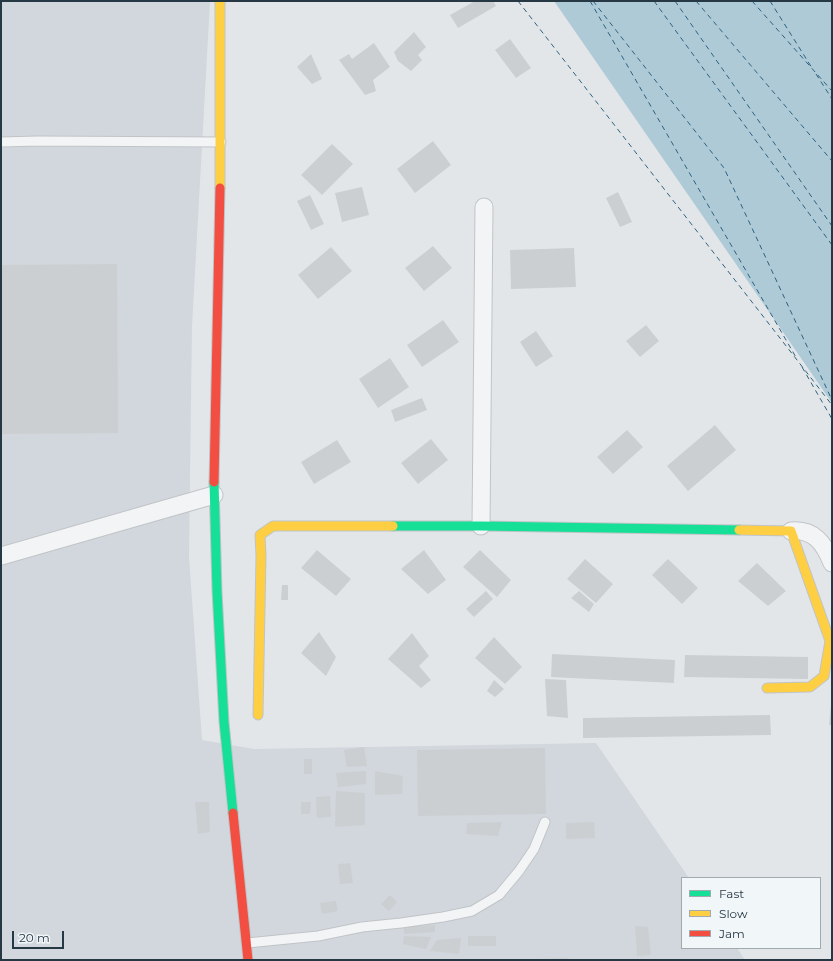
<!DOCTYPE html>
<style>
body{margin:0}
#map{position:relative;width:833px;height:961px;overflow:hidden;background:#e3e6e9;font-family:Montserrat,sans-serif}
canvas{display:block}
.frame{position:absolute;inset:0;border:2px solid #273845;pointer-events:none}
.legend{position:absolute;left:681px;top:877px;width:140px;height:72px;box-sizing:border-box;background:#f1f6f8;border:1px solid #a0aab0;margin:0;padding:5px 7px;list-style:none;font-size:12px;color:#273845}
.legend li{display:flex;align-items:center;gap:8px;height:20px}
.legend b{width:20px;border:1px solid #a0aab0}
.scale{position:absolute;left:12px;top:931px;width:52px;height:18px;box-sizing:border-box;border:2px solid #273845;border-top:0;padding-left:5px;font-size:12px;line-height:14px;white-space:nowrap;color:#273845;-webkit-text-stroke:3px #f1f6f8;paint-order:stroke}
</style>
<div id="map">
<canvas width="833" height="961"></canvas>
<div class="frame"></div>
<ul class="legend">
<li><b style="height:5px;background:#16e098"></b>Fast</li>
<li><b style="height:5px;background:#ffcf43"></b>Slow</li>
<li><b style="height:5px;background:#f24e42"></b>Jam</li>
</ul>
<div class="scale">20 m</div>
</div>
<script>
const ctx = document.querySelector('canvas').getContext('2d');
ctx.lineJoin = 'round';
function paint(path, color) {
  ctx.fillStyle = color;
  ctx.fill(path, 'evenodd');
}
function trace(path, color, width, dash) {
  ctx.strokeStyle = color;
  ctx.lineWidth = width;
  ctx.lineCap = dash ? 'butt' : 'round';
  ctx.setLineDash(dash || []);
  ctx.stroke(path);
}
const built = new Path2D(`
 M1,1H210L192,326L189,557L202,740L254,749L596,743L689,878H682V948H737L745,960H1Z`);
const water = new Path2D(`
 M554,1H832V403Z`);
const ferry = new Path2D(`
 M518,1L832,405
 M590,1L797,359
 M593,1L724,168L832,400
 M654,1L832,245
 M675,1L832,226
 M696,1L832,161
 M752,1L832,91
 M770,1L812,68
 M816,74L832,99
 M802,367L832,419`);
const building = new Path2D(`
 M475,1H493L496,6L458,28L450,15Z
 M414,32L426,47L418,55L422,60L411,71L398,61L394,52Z
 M510,39L531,68L516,78L495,50Z
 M374,43L390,67L373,80L376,91L365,95L339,60L349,54L352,59Z
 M311,54L322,79L312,84L297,67Z
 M433,141L451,165L415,193L397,169Z
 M332,144L353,164L322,195L301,175Z
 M362,187L369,215L342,222L335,193Z
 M618,192L632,222L620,227L606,198Z
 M310,195L324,224L311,230L297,201Z
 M433,246L452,268L424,291L405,268Z
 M331,247L352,271L318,299L298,275Z
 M574,248L576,287L511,289L510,250Z
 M117,264L118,433L1,434V265Z
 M443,320L459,342L422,367L407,345Z
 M646,325L659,341L640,357L626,341Z
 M536,331L553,356L536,367L520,342Z
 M390,358L409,387L378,408L359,379Z
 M422,398L427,410L395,422L391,410Z
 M715,425L736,450L688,491L667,466Z
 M627,430L643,447L613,474L597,457Z
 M431,439L448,460L418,484L401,463Z
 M337,440L351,462L314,484L301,462Z
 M317,550L351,579L336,596L301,568Z
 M424,550L446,580L428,594L401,569Z
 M480,550L511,580L497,597L463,567Z
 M585,559L613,584L596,603L567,579Z
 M668,559L698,588L682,604L652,575Z
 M757,563L786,591L768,606L738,581Z
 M282,585H288V600H281Z
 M486,591L493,599L474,617L466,609Z
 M579,591L594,604L589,612L571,598Z
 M319,632L336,657L326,676L301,653Z
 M412,633L429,656L419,666L431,680L421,688L388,659Z
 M494,637L522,667L505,684L475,658Z
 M552,654L675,660L674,683L551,677Z
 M685,655L808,657V679L684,677Z
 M545,679L566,680L568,718L547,716Z
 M494,680L504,689L495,697L487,691Z
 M831,705H832V725H829Z
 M770,715L771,735L583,738V718Z
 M364,747L367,766L347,767L344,750Z
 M545,748L546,814L418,816L417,750Z
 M304,759H312V774H304Z
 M366,771V784L338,787L336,773Z
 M375,771L403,776L402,794L375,795Z
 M336,791L365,793V825L335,827Z
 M330,796L331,817L317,818L316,797Z
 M195,802H209L210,832L198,834Z
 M301,802H311L310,814H301Z
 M502,822L498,836L466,834L467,823Z
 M594,822L595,838L566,839V823Z
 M350,863L353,883L340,884L338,864Z
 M390,895L397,902L389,911L381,904Z
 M336,901L338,911L322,914L320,903Z
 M435,925V932L404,934V927Z
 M635,926L648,927L651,955L637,956Z
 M404,936L431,937L426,949L403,944Z
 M468,936H496V946H468Z
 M461,938L459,954L430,951L437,940Z
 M568,958V960H538V959Z`);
const lane = new Path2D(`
 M1,142L38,141L221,142
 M247,943L318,936L362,927L401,923L443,917L472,911L499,895L519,871L534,849L545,822`);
const street = new Path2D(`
 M481,526L484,207
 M791,531C814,529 824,543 832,563
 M1,556L214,495`);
const fast = new Path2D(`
 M214,482L217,591L224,722L233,813
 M393,526H481L739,530`);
const slow = new Path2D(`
 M220,1V188
 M739,530L791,531L830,641L824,676L810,687L767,688
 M258,715L261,556L260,535L273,526H393`);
const jam = new Path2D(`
 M214,482L220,188
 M233,813L248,960`);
paint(built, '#d1d7dd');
paint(water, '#afcad7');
trace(ferry, '#2d617e', 1, [5, 4]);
paint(building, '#cccfd2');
trace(lane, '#c1c4c7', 11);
trace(street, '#c1c4c7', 19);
trace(fast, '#c1c4c7', 11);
trace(slow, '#c1c4c7', 11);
trace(jam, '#c1c4c7', 11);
trace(lane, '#f3f4f6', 9);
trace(street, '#f3f4f6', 17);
trace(fast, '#16e098', 9);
trace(slow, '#ffcf43', 9);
trace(jam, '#f24e42', 9);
</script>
